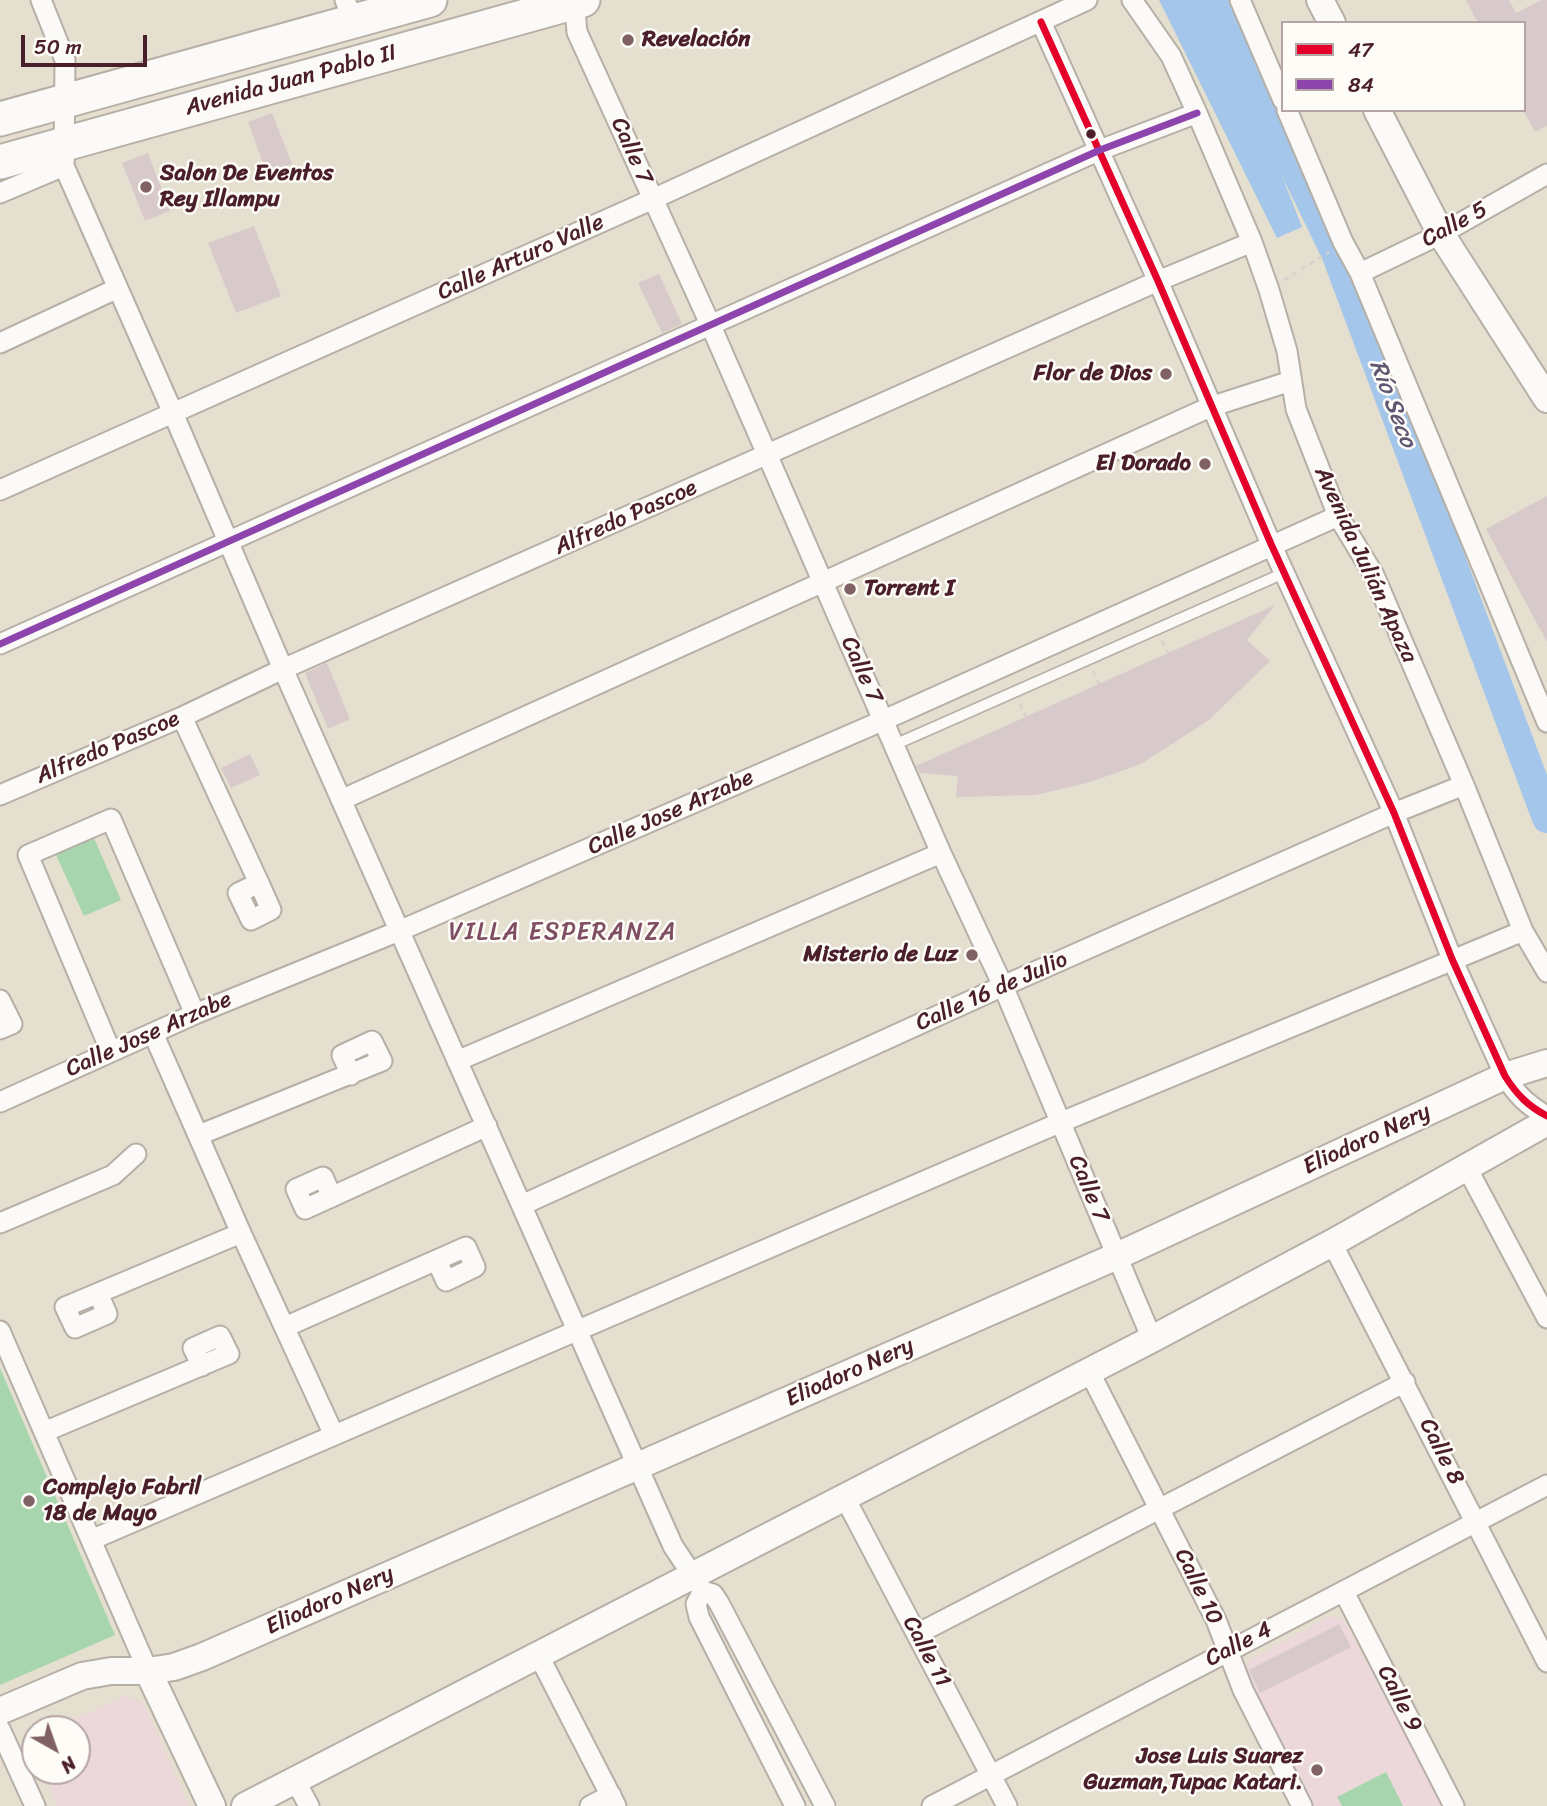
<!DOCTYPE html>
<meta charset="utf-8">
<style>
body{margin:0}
#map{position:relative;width:1547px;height:1806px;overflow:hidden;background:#e5dfcf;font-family:Sriracha,sans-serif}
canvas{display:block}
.legend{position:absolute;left:1281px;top:21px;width:245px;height:91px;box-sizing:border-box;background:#fdfcf7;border:2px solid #b5a4a5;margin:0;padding:9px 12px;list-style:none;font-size:21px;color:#4a1f2b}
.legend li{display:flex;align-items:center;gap:14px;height:35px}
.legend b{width:35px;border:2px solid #b5a4a5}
.north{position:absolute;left:21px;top:1715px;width:70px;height:70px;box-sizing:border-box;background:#fdfcf7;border:2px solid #b5a4a5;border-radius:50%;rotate:140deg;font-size:19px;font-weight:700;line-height:28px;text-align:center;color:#4a1f2b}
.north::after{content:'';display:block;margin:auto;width:24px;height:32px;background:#806264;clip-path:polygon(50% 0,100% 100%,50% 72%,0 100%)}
.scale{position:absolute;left:21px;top:35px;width:126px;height:32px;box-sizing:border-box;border:4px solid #4a1f2b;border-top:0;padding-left:9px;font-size:21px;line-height:24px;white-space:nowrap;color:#4a1f2b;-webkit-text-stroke:5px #fdfcf7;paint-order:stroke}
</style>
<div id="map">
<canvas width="1547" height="1806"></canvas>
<ul class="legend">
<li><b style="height:9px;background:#e4002b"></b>47</li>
<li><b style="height:9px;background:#8e44ad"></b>84</li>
</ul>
<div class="north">N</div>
<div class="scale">50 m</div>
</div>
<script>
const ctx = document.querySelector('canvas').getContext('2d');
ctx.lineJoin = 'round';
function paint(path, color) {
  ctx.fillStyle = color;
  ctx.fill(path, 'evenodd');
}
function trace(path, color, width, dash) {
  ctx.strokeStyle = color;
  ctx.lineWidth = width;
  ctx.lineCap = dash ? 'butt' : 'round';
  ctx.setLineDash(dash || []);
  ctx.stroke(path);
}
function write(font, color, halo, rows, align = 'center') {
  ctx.font = font + ' Sriracha,sans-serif';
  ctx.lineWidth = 5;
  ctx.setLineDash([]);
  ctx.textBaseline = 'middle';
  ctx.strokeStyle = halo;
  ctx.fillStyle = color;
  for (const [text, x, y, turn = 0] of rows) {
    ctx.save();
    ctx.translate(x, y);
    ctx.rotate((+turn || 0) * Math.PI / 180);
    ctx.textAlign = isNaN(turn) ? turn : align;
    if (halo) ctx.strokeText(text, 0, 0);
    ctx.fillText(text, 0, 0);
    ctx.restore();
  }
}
const built = new Path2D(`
 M1330,1616L1345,1621L1443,1806H1314L1244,1670L1248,1661Z
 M127,1695L144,1704L189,1806H57L42,1771H77V1729H54Z`);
const green = new Path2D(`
 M94,838L121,900L84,916L56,855Z
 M0,1368L115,1635L0,1685Z
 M1386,1772L1403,1806H1342L1337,1797Z`);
const water = new Path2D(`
 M1159,0H1213L1302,227L1277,238Z`);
const river = new Path2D(`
 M1213,0L1336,253L1547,818`);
const building = new Path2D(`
 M1466,0H1509L1516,13L1541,0H1547V126L1535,132L1524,112V23H1478Z
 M272,113L292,164L267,174L248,122Z
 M148,153L170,211L145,221L122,163Z
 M254,226L281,296L236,313L208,243Z
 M659,274L682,324L662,333L638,283Z
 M1547,496V642L1486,529Z
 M1275,605L1247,640L1270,661L1209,720L1141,764L1090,782L1036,795L956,797L958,776L920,773L916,766Z
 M327,663L350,719L328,729L305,673Z
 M250,754L260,775L231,788L221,768Z
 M1339,1624L1351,1647L1260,1693L1249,1670Z`);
const path = new Path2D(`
 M1284,280L1329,252
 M1162,641L1168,653
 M1093,671L1099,684
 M1020,704L1026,717`);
const lane = new Path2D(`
 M894,745L1284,573`);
const street = new Path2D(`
 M41,0L65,60L64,166L173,413L283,669L673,1546L703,1591L713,1594L719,1603L825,1806
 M345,0L353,20
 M574,0L577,32L711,326L941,853L1003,986L1152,1339
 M1132,0L1171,56L1197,113L1252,242L1269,290L1287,351L1296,409L1338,516L1374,575L1464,785L1523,931L1547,972
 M1240,0L1283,100
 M1041,22L1158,281L1271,544L1394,813L1452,959L1505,1076C1517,1095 1528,1106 1547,1116
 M1287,110L1343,242L1360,273L1547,722
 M0,193L64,166
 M1360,273L1441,234L1547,174
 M0,343L116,289
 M0,490L653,199L1087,0
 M0,644L1100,150L1197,113
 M182,717L259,883L271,910L251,920L238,893L259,883
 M0,795L182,717L283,669L1158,281L1252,242
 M341,800L1210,407L1291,381
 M0,1000L12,1024L0,1029
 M153,1033L241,1233L334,1435
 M111,1052L28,855L111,819L195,1014
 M457,1061L941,853
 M0,1102L195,1014L399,931L884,720L1338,516
 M199,1135L382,1061L372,1041L342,1055L351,1075
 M1467,1168L1547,1318
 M332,1197L323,1177L296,1189L305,1209L487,1126
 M522,1205L1003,986L1394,813L1464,785
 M0,1223L113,1175L136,1154
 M1332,1243L1547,1662
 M98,1293L107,1314L75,1328L65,1307L241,1233
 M285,1327L466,1247L475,1267L446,1281L437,1261
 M0,1331L148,1671
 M1089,1371L1216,1620L1243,1690L1302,1806
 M44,1432L229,1354L220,1336L193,1348L202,1366
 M845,1498L1007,1806
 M91,1540L1059,1123L1523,931
 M703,1591L696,1604L699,1617L795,1806
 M1344,1592L1454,1806
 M917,1634L1405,1382
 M539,1656L616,1806
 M0,1729L35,1806
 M295,1780L309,1806
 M590,1806L611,1795
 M932,1806L1547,1485`);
const secondary = new Path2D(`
 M1320,0L1332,23
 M1377,110L1441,234L1547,399
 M148,1671L212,1806
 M0,1711L82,1676L111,1671H148L174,1667L202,1657L1117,1256L1505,1076L1547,1063
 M245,1806L1152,1339L1332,1243L1547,1122`);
const highway = new Path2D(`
 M0,119L430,0
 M0,162L583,0`);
const bus1 = new Path2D(`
 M1041,22L1158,281L1271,544L1394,813L1452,959L1505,1076C1517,1095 1528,1106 1547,1116`);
const bus2 = new Path2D(`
 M0,644L1100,150L1197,113`);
const markers = [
 [628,40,7,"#806264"],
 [1091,134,6,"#4a1f2b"],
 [146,187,7,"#806264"],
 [1166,374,7,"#806264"],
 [1205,464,7,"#806264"],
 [850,589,7,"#806264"],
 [972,955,7,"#806264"],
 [29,1501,7,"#806264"],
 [1317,1770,7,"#806264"]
];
const poiNames = [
 ["Revelación",642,40],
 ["Salon De Eventos",160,174],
 ["Rey Illampu",160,200],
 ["Flor de Dios",1152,374,"right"],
 ["El Dorado",1191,464,"right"],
 ["Torrent I",864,589],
 ["Misterio de Luz",958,955,"right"],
 ["Complejo Fabril",43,1488],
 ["18 de Mayo",43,1514],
 ["Jose Luis Suarez",1303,1757,"right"],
 ["Guzman,Tupac Katari.",1303,1783,"right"]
];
const streetNames = [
 ["Avenida Juan Pablo II",291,81,-15],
 ["Calle 7",631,151,66],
 ["Calle 5",1455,225,-28],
 ["Calle Arturo Valle",521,258,-24],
 ["Alfredo Pascoe",626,518,-24],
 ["Avenida Julián Apaza",1365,565,65],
 ["Calle 7",861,670,66],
 ["Alfredo Pascoe",108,748,-23],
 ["Calle Jose Arzabe",671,813,-24],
 ["Calle 16 de Julio",992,992,-24],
 ["Calle Jose Arzabe",149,1035,-24],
 ["Eliodoro Nery",1367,1140,-25],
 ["Calle 7",1088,1189,67],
 ["Eliodoro Nery",850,1373,-24],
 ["Calle 8",1441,1452,63],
 ["Calle 10",1198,1587,64],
 ["Eliodoro Nery",330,1601,-24],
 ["Calle 4",1239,1645,-27],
 ["Calle 11",926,1652,62],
 ["Calle 9",1399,1699,63]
];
const waterNames = [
 ["Río Seco",1392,404,69]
];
const neighbourhoodNames = [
 ["VILLA ESPERANZA",563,933]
];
paint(built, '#ecd7da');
paint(green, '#a7d5ad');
paint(water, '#a3c6ea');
trace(river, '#a3c6ea', 30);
paint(building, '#d8caca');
trace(lane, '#b6afa6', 13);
trace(street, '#b6afa6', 23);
trace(secondary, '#b6afa6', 30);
trace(highway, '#b6afa6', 37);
trace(path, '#d5d1ce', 2.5, [5, 5]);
trace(lane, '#fbfaf8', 10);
trace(street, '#fbfaf8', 19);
trace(secondary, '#fbfaf8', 26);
trace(highway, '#fbfaf8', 33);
trace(bus1, '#e4002b', 7);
trace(bus2, '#8e44ad', 7);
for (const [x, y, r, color] of markers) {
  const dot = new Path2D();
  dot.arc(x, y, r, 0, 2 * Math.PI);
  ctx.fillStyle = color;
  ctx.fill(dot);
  trace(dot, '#fdfcf7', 2.5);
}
write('bold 23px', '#4a1f2b', '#fdfcf7', poiNames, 'left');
write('23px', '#4a1f2b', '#fdfcf7', streetNames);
write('italic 24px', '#5f5672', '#fdfcf7', waterNames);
ctx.letterSpacing = '2px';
write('24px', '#7f4e62', '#fdfcf7', neighbourhoodNames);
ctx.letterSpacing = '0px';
</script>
